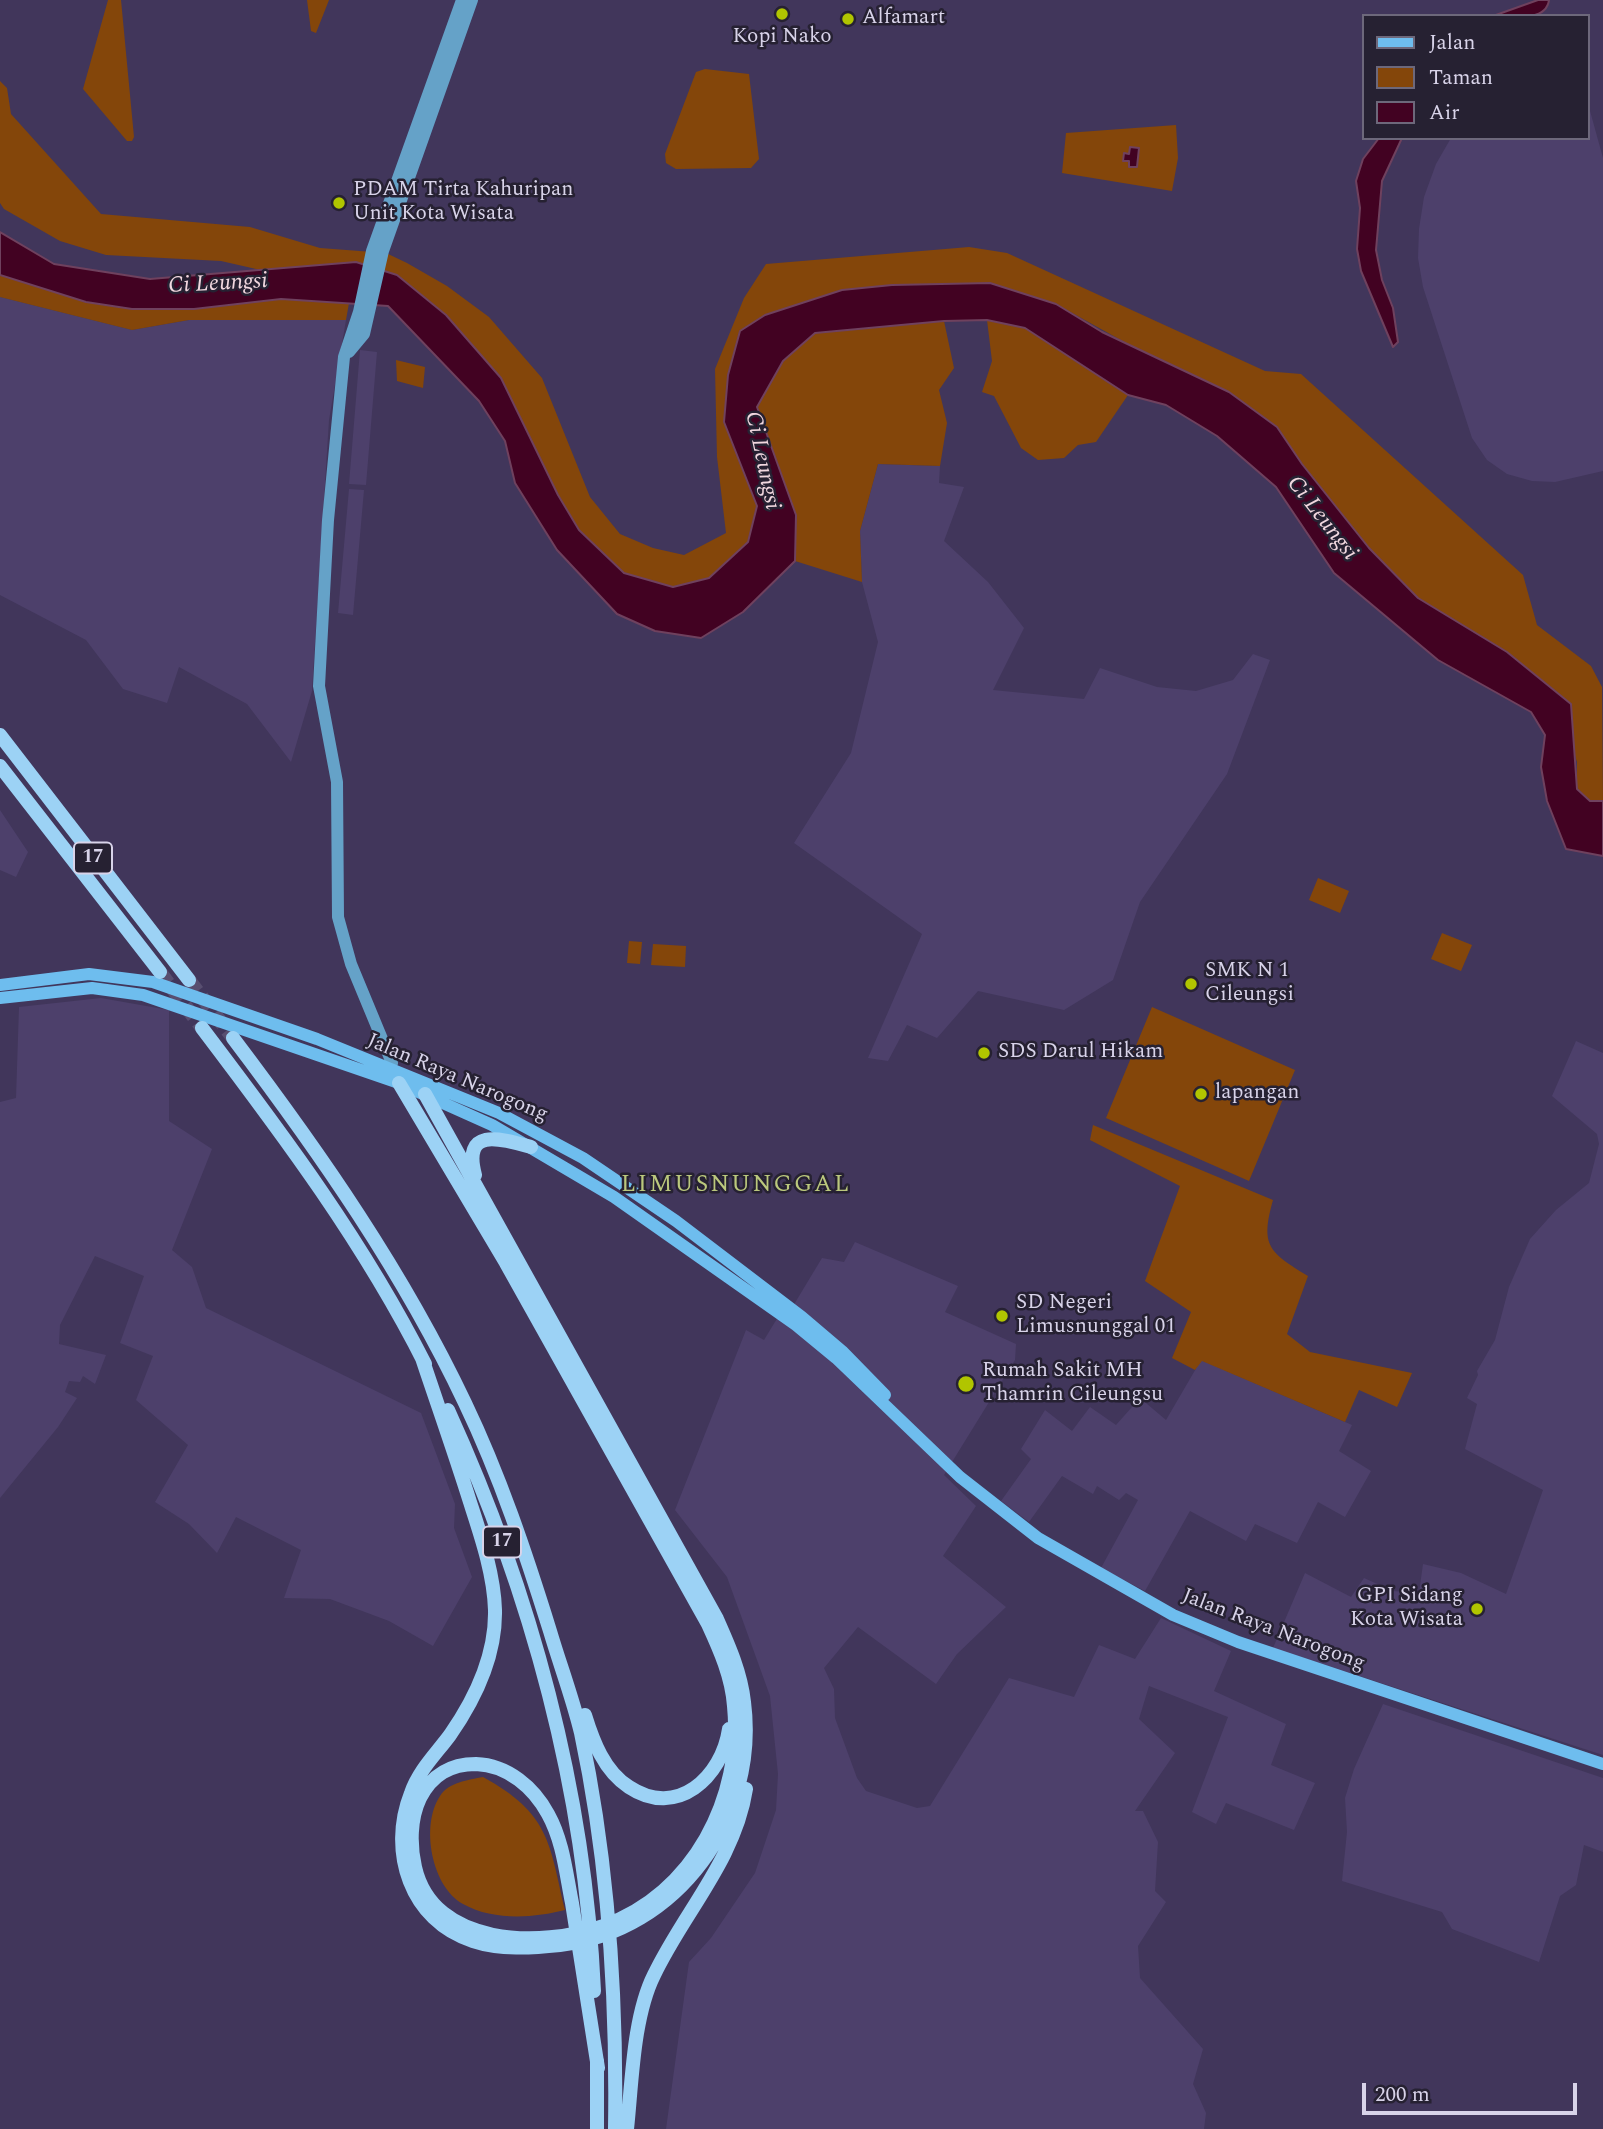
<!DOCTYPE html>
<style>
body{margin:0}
#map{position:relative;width:1603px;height:2129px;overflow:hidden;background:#41365b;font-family:Spectral,serif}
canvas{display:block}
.legend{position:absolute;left:1362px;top:14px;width:228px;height:126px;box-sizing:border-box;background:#262132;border:2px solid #6d687b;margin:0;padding:9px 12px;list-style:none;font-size:21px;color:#d8d3e9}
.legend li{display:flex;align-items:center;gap:14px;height:35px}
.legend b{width:35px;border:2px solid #6d687b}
.scale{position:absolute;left:1362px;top:2083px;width:215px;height:32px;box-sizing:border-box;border:4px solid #d8d3e9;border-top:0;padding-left:9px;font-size:21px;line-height:24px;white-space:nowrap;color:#d8d3e9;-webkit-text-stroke:5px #262132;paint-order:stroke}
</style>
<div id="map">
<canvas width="1603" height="2129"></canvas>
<ul class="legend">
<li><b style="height:9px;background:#6ebdee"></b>Jalan</li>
<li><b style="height:19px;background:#84460a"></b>Taman</li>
<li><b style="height:19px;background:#420222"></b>Air</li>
</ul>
<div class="scale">200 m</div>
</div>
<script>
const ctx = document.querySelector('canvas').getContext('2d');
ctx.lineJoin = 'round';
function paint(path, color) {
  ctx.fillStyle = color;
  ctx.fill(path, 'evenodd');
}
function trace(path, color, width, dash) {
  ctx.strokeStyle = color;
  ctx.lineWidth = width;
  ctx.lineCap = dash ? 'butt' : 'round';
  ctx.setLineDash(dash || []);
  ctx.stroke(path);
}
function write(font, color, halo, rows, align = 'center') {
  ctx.font = font + ' Spectral,serif';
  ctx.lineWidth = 5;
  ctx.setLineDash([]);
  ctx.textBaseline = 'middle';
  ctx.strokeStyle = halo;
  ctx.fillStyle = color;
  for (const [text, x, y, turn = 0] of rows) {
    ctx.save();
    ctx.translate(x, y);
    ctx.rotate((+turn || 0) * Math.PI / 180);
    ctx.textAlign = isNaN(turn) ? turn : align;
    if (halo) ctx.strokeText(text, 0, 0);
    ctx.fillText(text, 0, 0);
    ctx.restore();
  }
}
const built = new Path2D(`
 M1587,100L1603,158V471L1555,482L1532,481L1507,474L1487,460L1472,438L1423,287L1418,258L1419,229L1424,197L1436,164L1451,138H1587Z
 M0,297L132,330L189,320H346L329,420L312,691L291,762L247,704L179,667L167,703L123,689L86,640L0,595Z
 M360,350L377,352L366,485L349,484Z
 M878,464L940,466L939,483L964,487L944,541L988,582L1024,628L993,690L1084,699L1100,668L1157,687L1196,691L1233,680L1253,654L1270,660L1227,774L1140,902L1113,980L1064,1010L978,991L937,1038L907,1025L888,1061L868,1058L922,934L794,843L851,753L878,642L862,582L860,531Z
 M349,489L364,490L353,615L338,613Z
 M0,810L28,852L16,877L0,870Z
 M101,998L169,1010V1121L212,1149L172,1250L192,1267L206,1308L421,1413L455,1504L454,1528L472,1577L433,1646L389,1621L330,1599L284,1598L301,1550L236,1517L217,1553L189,1524L155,1502L188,1445L136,1400L153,1356L120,1343L144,1276L95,1256L60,1325L59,1344L106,1355L95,1384L83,1376L80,1382L69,1381L65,1392L77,1398L58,1427L0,1498V1102L16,1098L19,1007Z
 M1576,1041L1603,1053V1755L1273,1648L1305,1573L1351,1597L1364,1578L1393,1591L1419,1593L1423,1564L1461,1573L1506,1594L1543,1490L1465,1449L1477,1404L1467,1398L1478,1375L1477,1371L1495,1340L1509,1287L1530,1239L1556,1210L1589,1183L1599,1144L1597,1134L1552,1096Z
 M855,1242L958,1286L945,1312L1016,1344L1015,1360L944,1475L976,1506L943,1556L1006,1607L957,1654L936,1684L858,1627L824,1668L834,1689L835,1718L857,1778L866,1791L917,1808L930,1806L1009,1678L1074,1697L1099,1645L1135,1659L1161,1618L1231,1651L1214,1691L1286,1724L1271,1765L1315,1783L1294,1830L1226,1803L1216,1824L1192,1812L1228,1717L1149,1686L1139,1719L1175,1753L1135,1811H1143L1158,1842L1155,1891L1166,1902L1138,1946L1140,1978L1203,2049L1193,2084L1206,2113L1204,2129H666L689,1962L711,1938L755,1873L776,1810L778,1774L770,1696L727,1577L675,1510L746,1330L764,1340L778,1317L784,1321L822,1258L844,1262Z
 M1201,1360L1352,1425L1339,1451L1371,1471L1345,1517L1318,1502L1297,1543L1255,1524L1246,1541L1190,1511L1145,1591L1101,1568L1138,1500L1126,1493L1119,1500L1097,1486L1093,1494L1062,1476L1029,1522L1001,1501L1031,1459L1021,1449L1045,1410L1072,1431L1090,1407L1116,1425L1140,1398L1166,1420Z
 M1383,1704L1603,1778V1852L1584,1845L1576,1885L1560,1896L1539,1962L1452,1929L1442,1912L1342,1881L1347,1832L1345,1798L1354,1769Z`);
const green = new Path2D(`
 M108,0H121L134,137L132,141H127L83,89Z
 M307,0H329L316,33L311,31Z
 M705,69L749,74L759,159L751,168L676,169L666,163L665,154L696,72Z
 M0,81L7,88L11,114L101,214L250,227L320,248L386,253L407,263L447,286L489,317L542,378L590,497L620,534L653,548L684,555L726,533L717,457L715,369L744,298L766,264L969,247L1007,253L1265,371L1301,374L1523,575L1537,625L1591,666L1602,687L1603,801H1590L1577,790V762L1554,690L1507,652L1418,598L1369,548L1302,464L1277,427L1056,304L892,285L842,290L765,315L740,331L757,506L748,542L709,578L673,587L624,573L579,530L558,495L501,378L356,262L265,271L221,261L106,255L60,241L4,209L0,203Z
 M1176,125L1178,158L1172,191L1062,173L1066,133Z
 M0,275L32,284L194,309L281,299L349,303L346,320H189L132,330L0,297Z
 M987,320L1025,328L1128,395L1096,442L1078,445L1064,458L1038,460L1021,448L994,396L982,392L992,361Z
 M944,321L954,368L939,390L947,423L940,466L878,464L860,531L862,582L795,561L796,515L757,407L783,361L815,333Z
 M396,360L425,367L423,388L397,381Z
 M1318,878L1349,891L1340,913L1309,900Z
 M1442,933L1472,945L1461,971L1431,959Z
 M629,941L642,942L640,964L627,963Z
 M653,944L686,946L685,967L651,965Z
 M1152,1007L1295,1070L1249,1181L1106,1118Z
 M1093,1125L1273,1200C1260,1246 1269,1252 1308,1276L1287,1334L1310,1352L1412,1373L1397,1407L1359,1390L1345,1422L1202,1361L1195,1370L1172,1358L1191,1312L1145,1281L1180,1186L1090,1140Z
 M483,1777C550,1814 549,1842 565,1910C534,1918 493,1921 463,1904C432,1887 420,1826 440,1796C449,1782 468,1780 483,1777Z`);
const water = new Path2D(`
 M1538,0H1549C1546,23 1510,16 1493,16Z
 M1379,138H1402L1382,181L1376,250L1382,280L1393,308L1398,342L1393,347L1361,271L1357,249L1360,208L1356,181L1363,159Z
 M1130,147L1139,148L1137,167H1129V161H1123L1124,153L1129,154Z
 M0,232L54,264L150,279L356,262L397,275L446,315L501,378L558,495L579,530L624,573L673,587L709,578L748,542L757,506L724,422L728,375L740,331L765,315L842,290L892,285L990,283L1056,304L1102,332L1229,392L1277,427L1302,464L1369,548L1418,598L1507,652L1571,704L1577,789L1590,801H1603V856L1566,849L1547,801L1541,767L1545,735L1531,712L1438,660L1334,573L1276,487L1217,436L1166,405L1128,395L1025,328L987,320L944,321L815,333L783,361L757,407L796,515L795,561L743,612L701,638L655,631L617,614L557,550L515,483L505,441L479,401L388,306L281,299L194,309H132L86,302L0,275Z`);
const highwayTunnel = new Path2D(`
 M160,972L202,1028
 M189,980L233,1038`);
const secondary = new Path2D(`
 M349,352L364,334L383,251L472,0
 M392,1063L351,964L338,917L337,782L319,686L328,520L344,357L359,312L372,251L462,0`);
const primary = new Path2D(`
 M0,985L89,974L153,982L317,1039L499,1113L583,1158L676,1221L802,1317L842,1351L885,1395
 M0,998L92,988L143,995L396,1082L492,1125L614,1197L796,1325L836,1358L960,1477L1038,1538L1173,1615L1238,1642L1603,1764`);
const highway = new Path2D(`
 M0,735L189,980
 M0,766L160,972
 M202,1028C284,1136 364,1243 425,1364
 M233,1038C320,1153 403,1272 465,1403C500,1476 526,1554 550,1631C560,1665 573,1699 581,1733C608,1860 617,2000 615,2129
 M399,1083L506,1263L708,1624C720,1650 732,1677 734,1706C743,1797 694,1894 603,1926C541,1948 433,1947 415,1867C410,1845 410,1819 420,1798C432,1775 450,1764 476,1764C508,1765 534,1788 548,1814C563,1841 566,1873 572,1903C581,1958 589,2013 598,2068
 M475,1175C462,1126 502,1139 531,1147
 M422,1358C438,1406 455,1454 470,1502C481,1536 494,1574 495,1610C496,1655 475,1699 450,1735C436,1754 419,1770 411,1793C388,1851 410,1921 473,1941C500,1950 532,1948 560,1945C678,1932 759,1818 744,1702C741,1673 729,1646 717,1619L425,1094
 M448,1410C531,1592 585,1791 594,1991
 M585,1715C593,1741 604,1771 629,1787C677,1819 722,1777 729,1729
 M597,2129V2060
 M627,2129C632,2083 633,2017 654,1975C684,1912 735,1860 746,1789`);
const markers = [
 [782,14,7,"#b1c500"],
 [848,19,7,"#b1c500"],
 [339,203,7,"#b1c500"],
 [1191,984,7,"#b1c500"],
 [984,1053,7,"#b1c500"],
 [1201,1094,7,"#b1c500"],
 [1002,1316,7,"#b1c500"],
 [966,1384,9,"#b1c500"],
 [1477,1609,7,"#b1c500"]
];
const shields = [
 [93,858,38],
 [502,1542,38]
];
const shieldNames = [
 ["17",93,858],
 ["17",502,1542]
];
const poiNames = [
 ["Alfamart",862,19],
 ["Kopi Nako",782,38,"center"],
 ["PDAM Tirta Kahuripan",353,191],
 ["Unit Kota Wisata",353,215],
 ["SMK N 1",1205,972],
 ["Cileungsi",1205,996],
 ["SDS Darul Hikam",998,1053],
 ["lapangan",1215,1094],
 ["SD Negeri",1016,1304],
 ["Limusnunggal 01",1016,1328],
 ["Rumah Sakit MH",982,1372],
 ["Thamrin Cileungsu",982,1396],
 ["GPI Sidang",1463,1597,"right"],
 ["Kota Wisata",1463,1621,"right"]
];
const streetNames = [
 ["Jalan Raya Narogong",457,1079,23],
 ["Jalan Raya Narogong",1273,1631,21]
];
const waterNames = [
 ["Ci Leungsi",218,285,-3],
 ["Ci Leungsi",761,461,78],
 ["Ci Leungsi",1321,519,52]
];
const quarterNames = [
 ["LIMUSNUNGGAL",736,1186]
];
paint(built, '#4d406b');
paint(green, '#84460a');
paint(water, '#420222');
trace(water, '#6f415e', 2);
trace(highwayTunnel, '#584e70', 14, [14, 7]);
trace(secondary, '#65a2c8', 12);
trace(primary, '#6ebdee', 12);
trace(highway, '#9cd2f5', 14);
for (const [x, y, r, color] of markers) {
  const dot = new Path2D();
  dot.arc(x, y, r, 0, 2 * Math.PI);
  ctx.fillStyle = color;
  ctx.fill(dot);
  trace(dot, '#262132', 2.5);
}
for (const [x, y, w] of shields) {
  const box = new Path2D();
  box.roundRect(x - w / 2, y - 15.5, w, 31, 5);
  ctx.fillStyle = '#262132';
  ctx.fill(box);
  trace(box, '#d8d3e9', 2);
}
write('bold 19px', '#d8d3e9', null, shieldNames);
write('21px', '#d8d3e9', '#262132', poiNames, 'left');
write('21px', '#d8d3e9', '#262132', streetNames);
write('italic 23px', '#f1d7df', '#262132', waterNames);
ctx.letterSpacing = '2px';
write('24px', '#bbc87d', '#262132', quarterNames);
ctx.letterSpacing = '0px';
</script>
